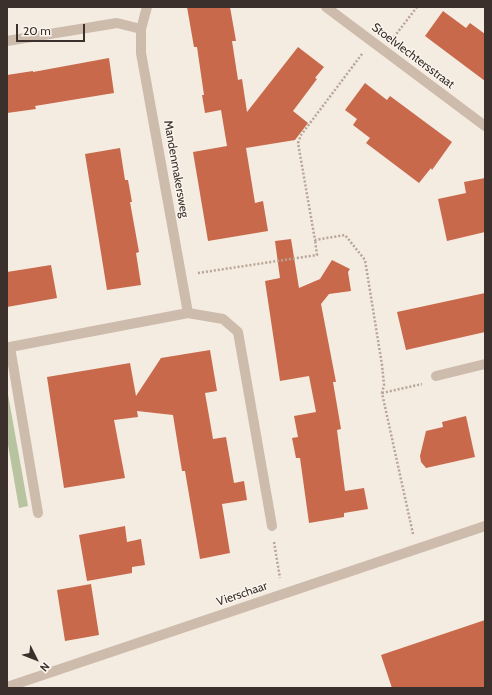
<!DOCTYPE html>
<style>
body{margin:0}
#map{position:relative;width:492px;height:695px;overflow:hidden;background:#f4ebe1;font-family:Cabin,sans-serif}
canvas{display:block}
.frame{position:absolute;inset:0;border:8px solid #3b302b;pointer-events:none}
.north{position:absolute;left:16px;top:639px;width:40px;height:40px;-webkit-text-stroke:3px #fbf5ee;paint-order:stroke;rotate:132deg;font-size:11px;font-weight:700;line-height:16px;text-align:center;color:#3b302b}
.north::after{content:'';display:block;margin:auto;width:14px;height:18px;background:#3b302b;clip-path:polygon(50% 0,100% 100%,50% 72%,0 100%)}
.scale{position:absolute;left:16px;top:24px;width:69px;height:18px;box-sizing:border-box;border:2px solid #3b302b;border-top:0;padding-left:5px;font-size:12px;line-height:14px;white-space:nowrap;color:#3b302b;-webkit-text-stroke:3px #fbf5ee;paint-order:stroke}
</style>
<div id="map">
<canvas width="492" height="695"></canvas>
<div class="frame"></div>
<div class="north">N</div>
<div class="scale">20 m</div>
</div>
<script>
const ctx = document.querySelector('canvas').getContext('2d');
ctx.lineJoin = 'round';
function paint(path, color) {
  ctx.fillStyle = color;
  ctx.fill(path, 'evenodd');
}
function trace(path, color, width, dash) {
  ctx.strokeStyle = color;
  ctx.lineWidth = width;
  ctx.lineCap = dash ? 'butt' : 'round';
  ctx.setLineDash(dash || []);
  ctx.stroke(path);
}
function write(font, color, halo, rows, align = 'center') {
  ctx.font = font + ' Cabin,sans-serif';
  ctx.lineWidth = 3;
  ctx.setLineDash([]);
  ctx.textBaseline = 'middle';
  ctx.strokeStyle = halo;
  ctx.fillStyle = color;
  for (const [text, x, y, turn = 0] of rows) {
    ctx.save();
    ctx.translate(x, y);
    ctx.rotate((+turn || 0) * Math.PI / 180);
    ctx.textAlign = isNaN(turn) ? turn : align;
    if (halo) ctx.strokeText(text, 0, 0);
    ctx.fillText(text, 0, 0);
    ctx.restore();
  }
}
const green = new Path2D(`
 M7,389L28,506L19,508L7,439Z`);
const building = new Path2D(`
 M187,7H230L236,41H232L238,80L242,79L247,112L298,47L324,67L315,78L317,79L293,111L308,123L295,140L246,148L255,203L263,201L268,231L208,241L193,152L227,146L221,110L205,113L202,95H204L197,47H194Z
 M443,11L466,28L470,23L485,34V81L425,36Z
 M109,58L114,93L35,106L36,109L7,113V75L33,71V72Z
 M365,83L387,100L390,96L452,142L432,170L431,168L419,183L366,143L370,138L353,125L357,119L345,110Z
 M120,148L125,180H128L132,202H130L139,252L136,253L141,285L107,290L85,154Z
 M485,178V232L447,241L438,199L466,193L464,182Z
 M291,239L299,288L320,279L332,260L350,269L348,272L351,291L329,294L321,304L336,382H333L341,429L337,430L345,491L364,488L368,509L344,513V517L309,523L300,458H296L292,438L298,437L294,416L316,412L309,376L280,381L265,281L280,278L275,241Z
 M51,265L57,298L7,307V272Z
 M485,293V332L406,350L397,312Z
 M210,350L217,391L205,393L213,439L226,437L234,483L244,481L247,500L222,504L230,553L200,559L185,471H182L173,415L137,411L138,417L114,420L125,478L64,488L47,377L130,363L136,396L161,358Z
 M466,416L475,457L426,468L421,462L420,456L426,431L443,427L442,422Z
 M125,526L127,542L141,539L145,565L132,567V573L87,581L79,535Z
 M91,584L99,635L65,641L57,590Z
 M485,620V688H392L381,655Z`);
const path = new Path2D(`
 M394,37L417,7
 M362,54L301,135L298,143L315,240L345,235L365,260L382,365L384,385L382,393L413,534
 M198,273L317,255L315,240
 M382,393L422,384
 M274,542L280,578`);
const street = new Path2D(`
 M147,7L141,29V53L188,313L223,319L238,332L272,526
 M326,7L485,126
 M7,41L117,23L141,29
 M7,347H10L38,513
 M10,347L188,313
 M436,376L485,364
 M7,687L485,526`);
const streetNames = [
 ["Stoelvlechtersstraat",413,56,37],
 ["Mandenmakersweg",176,169,80],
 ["Vierschaar",242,594,-19]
];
paint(green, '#b8c4a0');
paint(building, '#c8694b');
trace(path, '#b9a596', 2.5, [2, 2]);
trace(street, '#cdbbac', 10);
write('12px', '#3b302b', '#fbf5ee', streetNames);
</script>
